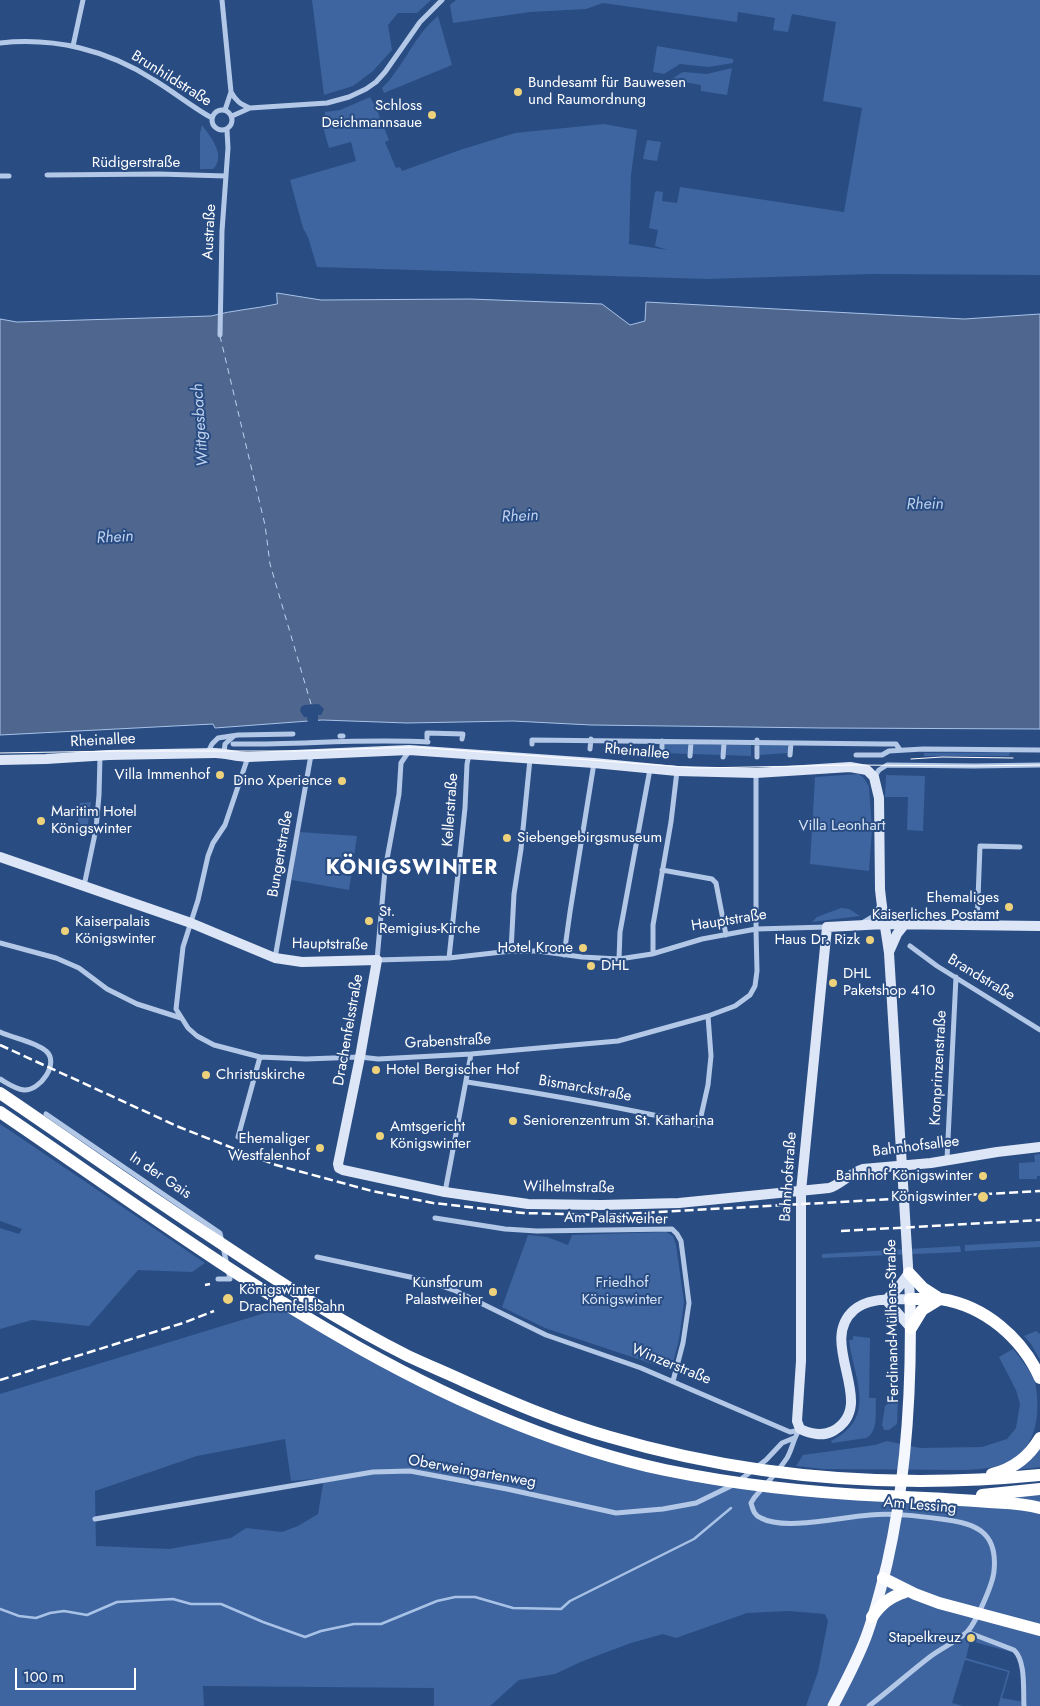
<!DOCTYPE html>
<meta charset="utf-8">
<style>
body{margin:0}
#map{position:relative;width:1040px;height:1706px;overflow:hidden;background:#294c83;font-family:Jost,sans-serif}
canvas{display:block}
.scale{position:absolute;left:15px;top:1668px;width:121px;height:22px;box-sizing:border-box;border:2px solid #fff;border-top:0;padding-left:6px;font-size:15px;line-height:18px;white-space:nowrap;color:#fff;-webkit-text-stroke:4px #294c83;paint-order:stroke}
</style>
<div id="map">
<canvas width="1040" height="1706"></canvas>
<div class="scale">100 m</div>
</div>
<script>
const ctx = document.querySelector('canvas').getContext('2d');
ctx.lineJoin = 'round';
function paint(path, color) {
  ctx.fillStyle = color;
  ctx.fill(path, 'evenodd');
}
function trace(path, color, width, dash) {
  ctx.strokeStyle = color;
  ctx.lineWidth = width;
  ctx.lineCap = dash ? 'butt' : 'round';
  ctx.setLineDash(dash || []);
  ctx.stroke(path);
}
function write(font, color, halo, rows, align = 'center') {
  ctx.font = font + ' Jost,sans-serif';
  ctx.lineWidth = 4;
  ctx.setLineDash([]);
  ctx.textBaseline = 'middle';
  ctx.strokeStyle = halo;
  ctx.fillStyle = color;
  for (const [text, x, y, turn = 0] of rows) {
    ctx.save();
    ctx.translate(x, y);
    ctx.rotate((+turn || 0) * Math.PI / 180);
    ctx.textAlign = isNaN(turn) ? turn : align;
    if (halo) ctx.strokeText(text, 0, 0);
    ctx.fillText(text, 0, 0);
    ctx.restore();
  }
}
const green = new Path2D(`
 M312,0H431L417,13H398L388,25L392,50L373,71L353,86L324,95Z
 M456,0H1040V275L872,274L707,279L317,267L308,237L303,228L290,180L356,161L351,142L329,148L324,131L325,112L340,110L370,97L377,110L389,140L385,142L396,168L400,167L402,171L460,150L515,133L604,124L637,130L631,175L629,244L668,250L655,246L658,230L649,228L655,192L657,191L663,192L662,201L677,203L680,187L844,212L862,108L823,101L836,22L792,14L788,32L773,30L775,18L738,12L737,22L603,3L586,9L530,12L453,23L450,5Z
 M438,16L452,65L384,93L382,88C404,67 414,35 438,16Z
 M657,46L733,59V63L708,67L680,64L664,74L653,72Z
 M732,68L727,95L701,91V85L684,82L682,89L660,86L683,72L707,74Z
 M202,125C210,136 227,156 213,169H200V133Z
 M647,140L661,142L657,161L643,159Z
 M665,743L689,744L688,754L664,753Z
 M693,744L722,745L721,755L692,754Z
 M726,745H751V756L725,755Z
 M760,745H788V753L760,755Z
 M1010,752L1009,756H924V753Z
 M859,774L864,778L869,787L872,829L869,871L810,864L815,777Z
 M886,775L925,776L923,831L907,830L908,797H885Z
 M91,802L87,831L78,822L80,803Z
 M299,832L357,836L349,890L292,880Z
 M841,908L849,909L860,916L812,922L817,917Z
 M0,1124L18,1136L205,1263L192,1272L138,1270L89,1326L32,1320L0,1329V1228L19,1234L22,1229L0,1221Z
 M1040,1154V1176H1037V1179H1019V1163L1035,1162L1034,1155Z
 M666,1232L673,1236L676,1245L684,1302L679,1340L671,1370L545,1328L502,1307L528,1235L547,1237L568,1245L572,1235Z
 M1040,1241V1247L965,1251V1245Z
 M960,1246L961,1252L822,1258V1254Z
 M281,1308L573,1449L766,1492L936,1506L1040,1493V1706H998L1008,1672L965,1660L952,1703L963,1706H806L818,1672L828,1621L825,1614L789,1611L747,1613L676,1638L663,1634L631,1643L583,1661L555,1674L519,1680L490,1706H434V1688L203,1686L204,1706H0V1394ZM285,1439L291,1481L324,1478L318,1514L298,1526L282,1532L246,1528L231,1538L169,1549L96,1546L95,1491L197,1456ZM970,1641L1019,1654L1024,1702L1002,1698L1010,1671L966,1658Z
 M1036,1331L1040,1334V1360L1031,1344L1024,1336Z
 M853,1336L870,1338L869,1398H876C875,1411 879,1432 866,1438L832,1443L831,1441C878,1417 854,1380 849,1340H853Z
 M1013,1349C1021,1359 1029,1369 1035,1381C1040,1409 1039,1444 1012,1460C998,1468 982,1469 967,1470L824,1469L796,1466L803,1455L875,1445L887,1441L920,1448L982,1447L1007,1439L1016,1428L1020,1404L1016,1390L999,1357Z
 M898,1400L897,1424L889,1430H884L882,1425L885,1406L890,1402Z
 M1040,1444V1467L1016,1470Z`);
const water = new Path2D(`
 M277,293L321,300L470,299L602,304L630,325L645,321L646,302L964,319L1040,314V729L823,728L591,725L513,721L407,723L322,720L215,728L213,724L0,735V319L17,322L211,316C233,310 255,309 277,304Z`);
const pier = new Path2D(`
 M319,704L324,709L321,715H318V723L308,724L307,717H304L300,711L301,707L304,705Z`);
const stream = new Path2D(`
 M0,1609L19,1616L36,1618L50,1613L64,1611L87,1615L117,1602L173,1599L191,1604H221L263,1622L305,1637L321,1631L354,1624H381L437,1601L455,1597H475L513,1608L561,1609L570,1601L694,1539L731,1508`);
const ferry = new Path2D(`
 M220,336L265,525L270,564L311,704`);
const street = new Path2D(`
 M222,0L231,92L225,110
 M0,43C54,37 108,50 154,80C174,92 192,107 212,118
 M73,46L83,0
 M231,92C236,101 240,104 250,108
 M212 120a10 10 0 1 1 20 0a10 10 0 1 1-20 0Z
 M232,116L250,108L327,103L349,97L366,89L376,82L385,72L420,22L442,0
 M47,175L159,174L226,176
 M0,176H9
 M220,335L222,231L228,148L227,130
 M340,736H343
 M427,738V733L463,734L462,739
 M757,740V757
 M233,744C298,745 363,738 428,742
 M532,744V740L885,744H896L900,750
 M590,749L591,739
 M409,751L401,763L399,794L385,870L377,960L449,958L511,951H538L582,957L619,959L652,954L702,939L756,929L827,927
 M224,753L225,744L234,736
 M207,754L212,744L218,738L238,735L293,734
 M662,755V741
 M790,755L791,743
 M856,755H882L889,751L923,749L1040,750
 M690,756L691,742
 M248,757L225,825L213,843L208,856L198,900L183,947L176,1009L188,1028L197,1036L214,1045L260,1057L306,1059L360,1057L378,1059L471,1054L618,1041L708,1016L735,1006L750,995L755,986L757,971L756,929V773
 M723,757L724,743
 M874,777L879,770L887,765L974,766L1040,765
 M662,870L712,879L716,883L726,935
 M84,886L96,829L99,795L100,756
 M864,922L874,916L880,905
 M977,925L980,846L1020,847
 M0,943L56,958L79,968L107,989L137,1004L181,1018
 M910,946L937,966L1040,1030
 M511,951L514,894L521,849L530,759
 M653,953V925L671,822L677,771
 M564,955L570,912L594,763
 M275,958L311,755
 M449,958L465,808L467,764L469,755
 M619,959L620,932L650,769
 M0,1032C13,1038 36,1042 46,1051C60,1063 40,1091 24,1090C15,1089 7,1083 0,1079
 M467,1082C545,1094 622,1107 699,1125L708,1085L711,1056L708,1016
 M46,1114L220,1233L230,1279H218
 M238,1137L260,1057
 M947,1159L956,977
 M445,1192L471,1054
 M435,1218L505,1229L537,1231L672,1229L677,1234L681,1241L689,1303L683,1343L673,1381
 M317,1257L424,1280L456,1291L546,1335L641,1368L790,1432L800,1430
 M800,1429C793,1438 793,1448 787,1458C778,1472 765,1485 754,1498L751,1503C753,1510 754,1515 761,1518C784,1531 842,1517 870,1515C894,1513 918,1516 941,1519C976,1523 998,1532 994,1571C993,1584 975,1625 966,1633C955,1642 942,1648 931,1656C910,1672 890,1690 869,1706
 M740,1480L766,1460L782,1443L794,1438
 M95,1519L373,1472L410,1471L507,1489L616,1513L663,1509L696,1503L733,1485
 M967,1632L1014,1650C1026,1661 1023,1690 1024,1706`);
const secondary = new Path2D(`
 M0,760L46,759L109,755L215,753C226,753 236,757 248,757L409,750L594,763L677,771L756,773L850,767L867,770L874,777L879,798L880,889C882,910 886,932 889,953L910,1299C891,1300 869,1297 854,1310C816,1343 880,1405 833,1431C822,1437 811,1434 800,1429L797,1421L801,1361V1191L827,927L885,924L1040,926
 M0,857L191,923L275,958L302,962L377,960L360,1057L338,1164L339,1168L343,1170L445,1192L528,1204L601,1205L679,1203L829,1188C840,1185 850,1173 863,1169L931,1163L997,1152L1040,1147
 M889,952L897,934L905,924
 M886,1300L911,1328
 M886,1300L898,1288L909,1273`);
const primary = new Path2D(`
 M833,1706C845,1683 857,1661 866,1637C875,1613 881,1588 887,1564C907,1476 912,1388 910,1299`);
const highway = new Path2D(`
 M0,1093C71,1141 141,1191 213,1238C276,1280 340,1322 408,1356C427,1365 447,1373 466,1382C513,1403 560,1423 610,1437C749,1478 896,1489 1040,1475
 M0,1112C206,1252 417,1416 665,1470C738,1485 812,1493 886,1496C921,1498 955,1499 989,1502C1006,1503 1023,1503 1040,1508
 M909,1273L923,1288L940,1299
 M910,1299C920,1299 931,1298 941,1299C985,1306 1022,1338 1040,1378
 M911,1328L922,1310L940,1299
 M992,1474C1013,1469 1029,1457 1040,1438
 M982,1495L1040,1489
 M883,1578L915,1594L939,1603L1040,1630
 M872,1617C881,1604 890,1597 905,1592`);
const tram = new Path2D(`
 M0,753L118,751H298L414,747L698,768L856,765L974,766L1040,765
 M911,759L942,757L1013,758`);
const rail = new Path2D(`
 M0,1045L179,1127L276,1165L372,1191L433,1203L523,1213L603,1215L1040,1191
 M841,1231L1040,1220
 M205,1285L210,1284
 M0,1380L183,1323L214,1311`);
const markers = [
 [518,92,5,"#edd27b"],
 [432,115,5,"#edd27b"],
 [220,775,5,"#edd27b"],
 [342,781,5,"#edd27b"],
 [41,821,5,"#edd27b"],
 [507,838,5,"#edd27b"],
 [1009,907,5,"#edd27b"],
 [369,921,5,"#edd27b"],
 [65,931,5,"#edd27b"],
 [870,940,5,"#edd27b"],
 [583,948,5,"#edd27b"],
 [591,966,5,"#edd27b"],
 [833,983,5,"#edd27b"],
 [376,1070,5,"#edd27b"],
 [206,1075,5,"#edd27b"],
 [513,1121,5,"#edd27b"],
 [380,1136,5,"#edd27b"],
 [320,1148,5,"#edd27b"],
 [983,1176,5,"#edd27b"],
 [983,1197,6,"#edd27b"],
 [493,1292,5,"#edd27b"],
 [228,1299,6,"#edd27b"],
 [971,1638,5,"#edd27b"]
];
const streetNames = [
 ["Brunhildstraße",171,79,32],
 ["Rüdigerstraße",136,163],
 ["Austraße",210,232,-87],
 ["Rheinallee",103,741,-3],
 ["Rheinallee",637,752,5],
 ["Kellerstraße",451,810,-86],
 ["Bungertstraße",281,854,-80],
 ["Hauptstraße",729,921,-9],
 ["Hauptstraße",330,945,1],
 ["Brandstraße",981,978,31],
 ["Drachenfelsstraße",349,1030,-80],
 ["Grabenstraße",448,1042,-3],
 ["Kronprinzenstraße",939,1068,-87],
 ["Bismarckstraße",585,1089,10],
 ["Bahnhofsallee",916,1147,-7],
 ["In der Gais",160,1176,34],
 ["Bahnhofstraße",789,1177,-86],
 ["Wilhelmstraße",569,1188,1],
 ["Am Palastweiher",616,1219,1],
 ["Ferdinand-Mülhens-Straße",893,1321,-91],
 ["Winzerstraße",671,1365,22],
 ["Oberweingartenweg",472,1472,10],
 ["Am Lessing",920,1506,5]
];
const poiNames = [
 ["Bundesamt für Bauwesen",528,83],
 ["und Raumordnung",528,100],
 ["Schloss",422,106,"right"],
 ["Deichmannsaue",422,123,"right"],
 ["Villa Immenhof",210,775,"right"],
 ["Dino Xperience",332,781,"right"],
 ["Maritim Hotel",51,812],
 ["Königswinter",51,829],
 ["Siebengebirgsmuseum",517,838],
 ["Ehemaliges",999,898,"right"],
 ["Kaiserliches Postamt",999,915,"right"],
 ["St.",379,912],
 ["Remigius-Kirche",379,929],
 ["Kaiserpalais",75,922],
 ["Königswinter",75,939],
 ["Haus Dr. Rizk",860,940,"right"],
 ["Hotel Krone",573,948,"right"],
 ["DHL",601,966],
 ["DHL",843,974],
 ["Paketshop 410",843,991],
 ["Hotel Bergischer Hof",386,1070],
 ["Christuskirche",216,1075],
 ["Seniorenzentrum St. Katharina",523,1121],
 ["Amtsgericht",390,1127],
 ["Königswinter",390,1144],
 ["Ehemaliger",310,1139,"right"],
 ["Westfalenhof",310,1156,"right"],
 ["Bahnhof Königswinter",973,1176,"right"],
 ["Königswinter",972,1197,"right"],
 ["Kunstforum",483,1283,"right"],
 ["Palastweiher",483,1300,"right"],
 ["Königswinter",239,1290],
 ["Drachenfelsbahn",239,1307],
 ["Stapelkreuz",961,1638,"right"]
];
const parkNames = [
 ["Villa Leonhart",842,826],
 ["Friedhof",622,1283],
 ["Königswinter",622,1300]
];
const waterNames = [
 ["Wittgesbach",201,425,-94],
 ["Rhein",925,505,-1],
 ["Rhein",520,517,-3],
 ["Rhein",115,538,-3]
];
const districtNames = [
 ["KÖNIGSWINTER",412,869]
];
paint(green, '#3e659f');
paint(water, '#4f678f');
trace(water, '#a8c2e7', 1);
paint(pier, '#294c83');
trace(stream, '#a8c2e7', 2.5);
trace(ferry, '#bfd2ee', 1, [6, 5]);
trace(street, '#b3c8e6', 5);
trace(secondary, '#dde6f6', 10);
trace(primary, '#f4f7fe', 11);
trace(highway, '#fff', 12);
trace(tram, '#fff', 1);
trace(rail, '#fff', 2.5, [9, 4]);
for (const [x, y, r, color] of markers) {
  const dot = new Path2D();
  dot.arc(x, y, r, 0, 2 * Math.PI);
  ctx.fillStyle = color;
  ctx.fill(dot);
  trace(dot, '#294c83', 2);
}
write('15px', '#fff', '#294c83', streetNames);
write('15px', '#fff', '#294c83', poiNames, 'left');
write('15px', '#d6e3f5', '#294c83', parkNames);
write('italic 16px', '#bfd2ee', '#294c83', waterNames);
ctx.letterSpacing = '1px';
write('bold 20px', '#fff', '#294c83', districtNames);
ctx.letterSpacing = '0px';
</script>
